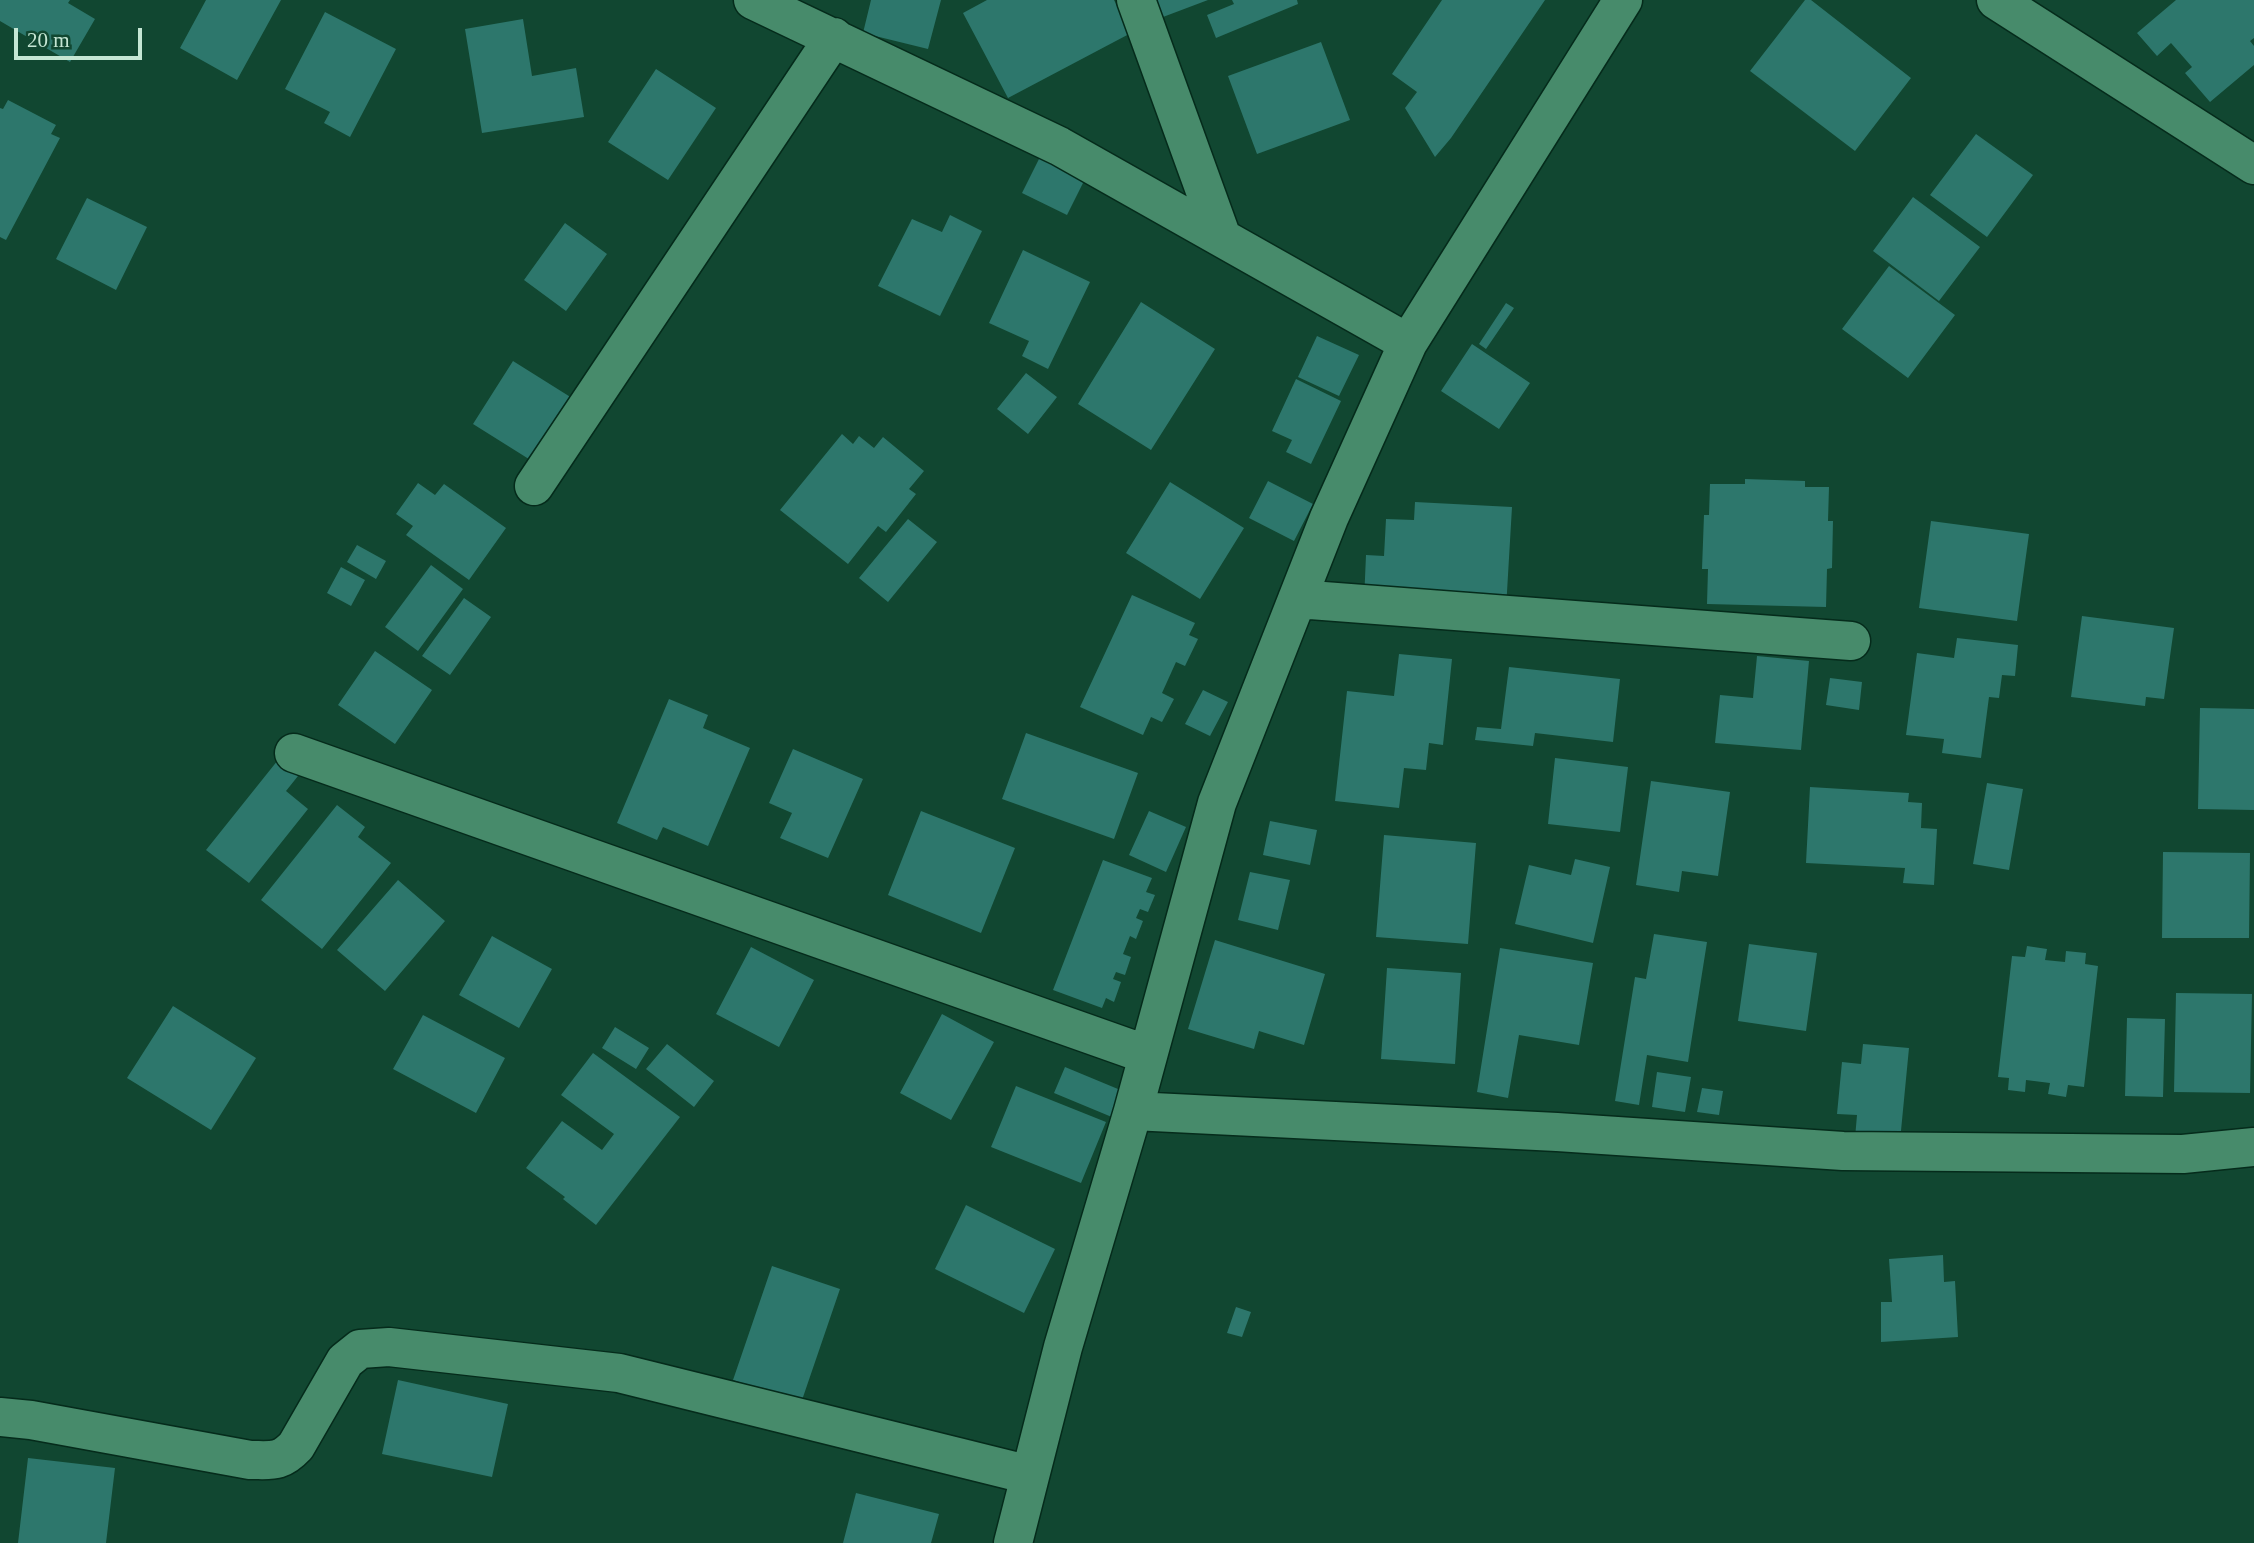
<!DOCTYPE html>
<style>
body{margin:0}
#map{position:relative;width:2254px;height:1543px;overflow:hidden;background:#114731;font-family:Georgia,serif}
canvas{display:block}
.scale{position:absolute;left:14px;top:28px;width:128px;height:32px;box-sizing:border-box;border:4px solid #c5e6d4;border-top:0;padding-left:9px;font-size:21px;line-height:24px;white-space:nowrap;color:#c5e6d4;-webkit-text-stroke:5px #114731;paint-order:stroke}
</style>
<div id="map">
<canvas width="2254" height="1543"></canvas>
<div class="scale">20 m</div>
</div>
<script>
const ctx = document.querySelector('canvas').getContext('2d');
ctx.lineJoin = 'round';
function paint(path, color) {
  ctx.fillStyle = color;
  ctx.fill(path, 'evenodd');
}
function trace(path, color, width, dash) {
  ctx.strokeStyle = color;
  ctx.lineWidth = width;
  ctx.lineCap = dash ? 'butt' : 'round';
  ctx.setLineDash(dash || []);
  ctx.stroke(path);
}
const building = new Path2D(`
 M0,0H70L68,3L95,19L70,62L0,21Z
 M206,0H281L237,80L180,48Z
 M871,0H941L928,49L863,33Z
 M987,0H1114L1131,33L1008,98L963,13Z
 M1157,0H1208L1163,17Z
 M1232,0H1297L1298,4L1216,38L1207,15L1234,4Z
 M1442,0H1545L1451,138L1435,157L1405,108L1417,92L1392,74Z
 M1805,0H1811L1911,78L1855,151L1750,71Z
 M2176,0H2254V38L2250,41L2254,46V65L2210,102L2185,73L2192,67L2171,43L2157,56L2137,33Z
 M325,12L396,49L350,137L324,123L330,112L285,89Z
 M523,19L532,76L576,68L584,117L482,133L465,29Z
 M1321,42L1350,120L1257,154L1228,76Z
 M656,69L716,108L668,180L608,142Z
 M8,100L56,125L51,134L60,138L6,240L0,237V108L3,109Z
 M1976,134L2033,175L1987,237L1930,195Z
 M1040,157L1085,179L1067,215L1022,193Z
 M1913,197L1980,247L1939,301L1873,251Z
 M87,198L147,227L116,290L56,259Z
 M950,215L982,231L940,316L878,286L912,219L942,232Z
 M565,223L607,254L566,311L524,280Z
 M1023,250L1090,282L1048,369L1022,356L1029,341L989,323Z
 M1889,266L1955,315L1908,378L1842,329Z
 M1141,302L1215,349L1151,450L1078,404Z
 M1506,303L1514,308L1486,349L1479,344Z
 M1317,336L1359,355L1339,396L1298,377Z
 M1472,344L1530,383L1499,429L1441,391Z
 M513,361L572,398L532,461L473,424Z
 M1026,373L1057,397L1028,434L997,409Z
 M1296,379L1341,401L1311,464L1286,452L1292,440L1272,431Z
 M842,434L853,444L859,436L874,448L883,437L924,471L909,489L916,494L886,532L878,526L848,564L780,510Z
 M1745,479L1805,481V487H1829L1828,521H1833L1832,568L1827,569L1826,607L1707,604L1708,569H1702L1704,515H1709L1710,484H1745Z
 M1268,481L1313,504L1294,541L1249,518Z
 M1170,482L1244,528L1200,599L1126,553Z
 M418,483L435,495L444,484L506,528L469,580L406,535L413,526L396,514Z
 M1415,502L1512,507L1506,609L1364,601L1366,555L1384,556L1386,519L1414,520Z
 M908,519L937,542L888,602L859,578Z
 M1931,521L2029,534L2017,621L1919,608Z
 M357,545L386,561L376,579L347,562Z
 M431,565L463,589L418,651L385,627Z
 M341,567L365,580L351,606L327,593Z
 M1132,595L1195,623L1189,635L1198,639L1185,666L1176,662L1162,693L1174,699L1162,722L1151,717L1143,735L1080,707Z
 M464,598L491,617L450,675L422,656Z
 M2082,616L2174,628L2164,699L2146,697L2145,706L2071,697Z
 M1957,638L2018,645L2015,676L2002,675L1999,698L1989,697L1981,758L1942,753L1944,739L1906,735L1917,653L1954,658Z
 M375,651L432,690L395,744L338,705Z
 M1399,654L1452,659L1443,745L1429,743L1426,770L1404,768L1399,808L1335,801L1347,691L1394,696Z
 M1757,656L1809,661L1801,750L1715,743L1720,695L1753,698Z
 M1509,667L1620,679L1613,742L1535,733L1533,746L1475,740L1477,727L1501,729Z
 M1830,678L1862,682L1859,710L1826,705Z
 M1203,690L1228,702L1210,736L1185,724Z
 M669,699L708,715L703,728L750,748L708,846L663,827L657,840L617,823Z
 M2200,708L2254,709V810L2198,809Z
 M1026,733L1138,773L1114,839L1002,799Z
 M793,749L863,779L828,858L780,838L792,813L769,803Z
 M1555,758L1628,767L1620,832L1548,824Z
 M278,760L298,776L286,791L308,809L249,883L206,850Z
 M1651,781L1730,792L1718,876L1682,871L1679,892L1636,885Z
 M1987,783L2023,789L2009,870L1973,864Z
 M1810,787L1909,793L1908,802L1922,803L1921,828L1937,829L1934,885L1903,883L1905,868L1806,863Z
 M337,805L365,827L358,837L391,863L322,949L261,900Z
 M921,811L1015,848L981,933L888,895Z
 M1149,811L1186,827L1166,872L1129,855Z
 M1270,821L1317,830L1310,865L1263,855Z
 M1384,835L1476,843L1468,944L1376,937Z
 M2163,852L2250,853L2249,938H2162Z
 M1575,859L1610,867L1593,943L1515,924L1529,865L1571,875Z
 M1103,860L1152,878L1146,892L1155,895L1148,912L1140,909L1136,918L1143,921L1136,939L1130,936L1123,954L1131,957L1125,975L1116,972L1113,979L1121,982L1114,1002L1106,998L1102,1008L1053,990Z
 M1250,872L1290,880L1278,930L1238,920Z
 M398,880L445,921L385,991L337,950Z
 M1654,934L1707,942L1688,1062L1647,1055L1639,1105L1615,1101L1635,977L1646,979Z
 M492,936L552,969L519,1028L459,995Z
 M1215,940L1325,974L1304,1045L1259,1031L1254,1049L1188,1029Z
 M1749,944L1817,953L1806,1031L1738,1021Z
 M2027,946L2047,949L2045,960L2065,962L2066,951L2086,953L2085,964L2098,966L2084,1087L2068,1085L2066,1097L2048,1094L2050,1083L2026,1080L2025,1092L2008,1090L2009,1078L1998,1077L2012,956L2025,957Z
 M751,947L814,980L779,1047L716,1014Z
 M1500,948L1593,963L1579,1045L1519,1035L1508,1098L1477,1092Z
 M1387,968L1461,973L1455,1064L1381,1059Z
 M2176,993L2252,994L2250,1093L2174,1092Z
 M173,1006L256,1058L211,1130L127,1078Z
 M942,1014L994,1042L951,1120L900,1093Z
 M423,1015L505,1058L476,1113L393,1069Z
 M2127,1018L2165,1019L2163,1097L2125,1096Z
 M615,1027L649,1048L636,1069L602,1048Z
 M667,1044L714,1081L694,1107L646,1069Z
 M1863,1044L1909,1048L1900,1141L1855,1138L1857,1115L1837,1114L1842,1062L1861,1064Z
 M593,1053L680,1117L596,1225L563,1199L565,1197L526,1168L562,1121L602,1150L614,1134L561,1095Z
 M1065,1067L1130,1094L1119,1120L1054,1093Z
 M1657,1072L1691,1077L1685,1112L1652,1107Z
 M1016,1086L1106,1122L1081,1183L991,1147Z
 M1702,1088L1723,1091L1719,1115L1697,1112Z
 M966,1205L1055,1249L1024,1313L935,1269Z
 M1943,1255L1944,1282L1955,1281L1958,1337L1881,1342V1302H1892L1889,1259Z
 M772,1266L840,1289L801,1403L733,1380Z
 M1236,1307L1251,1312L1242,1337L1227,1333Z
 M398,1380L508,1404L492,1477L382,1454Z
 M28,1458L115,1468L106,1543H18Z
 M856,1493L939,1514L931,1543H843Z`);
const street = new Path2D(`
 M753,0L1059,146L1408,343
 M1136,0L1221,235
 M1996,0L2254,165
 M534,486L834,37
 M1297,599L1851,641
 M294,753L1148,1055
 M1133,1111L1557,1132L1843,1151L2183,1154L2254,1147
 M0,1417L31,1420L250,1460C272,1460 280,1463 296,1446L345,1361L360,1349L389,1347L619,1373L1030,1475
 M1013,1543L1063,1347L1133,1111L1217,803L1329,518L1408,343L1623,0`);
paint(building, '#2d776c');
trace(street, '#052b1b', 41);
trace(street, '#478b6b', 38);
</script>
